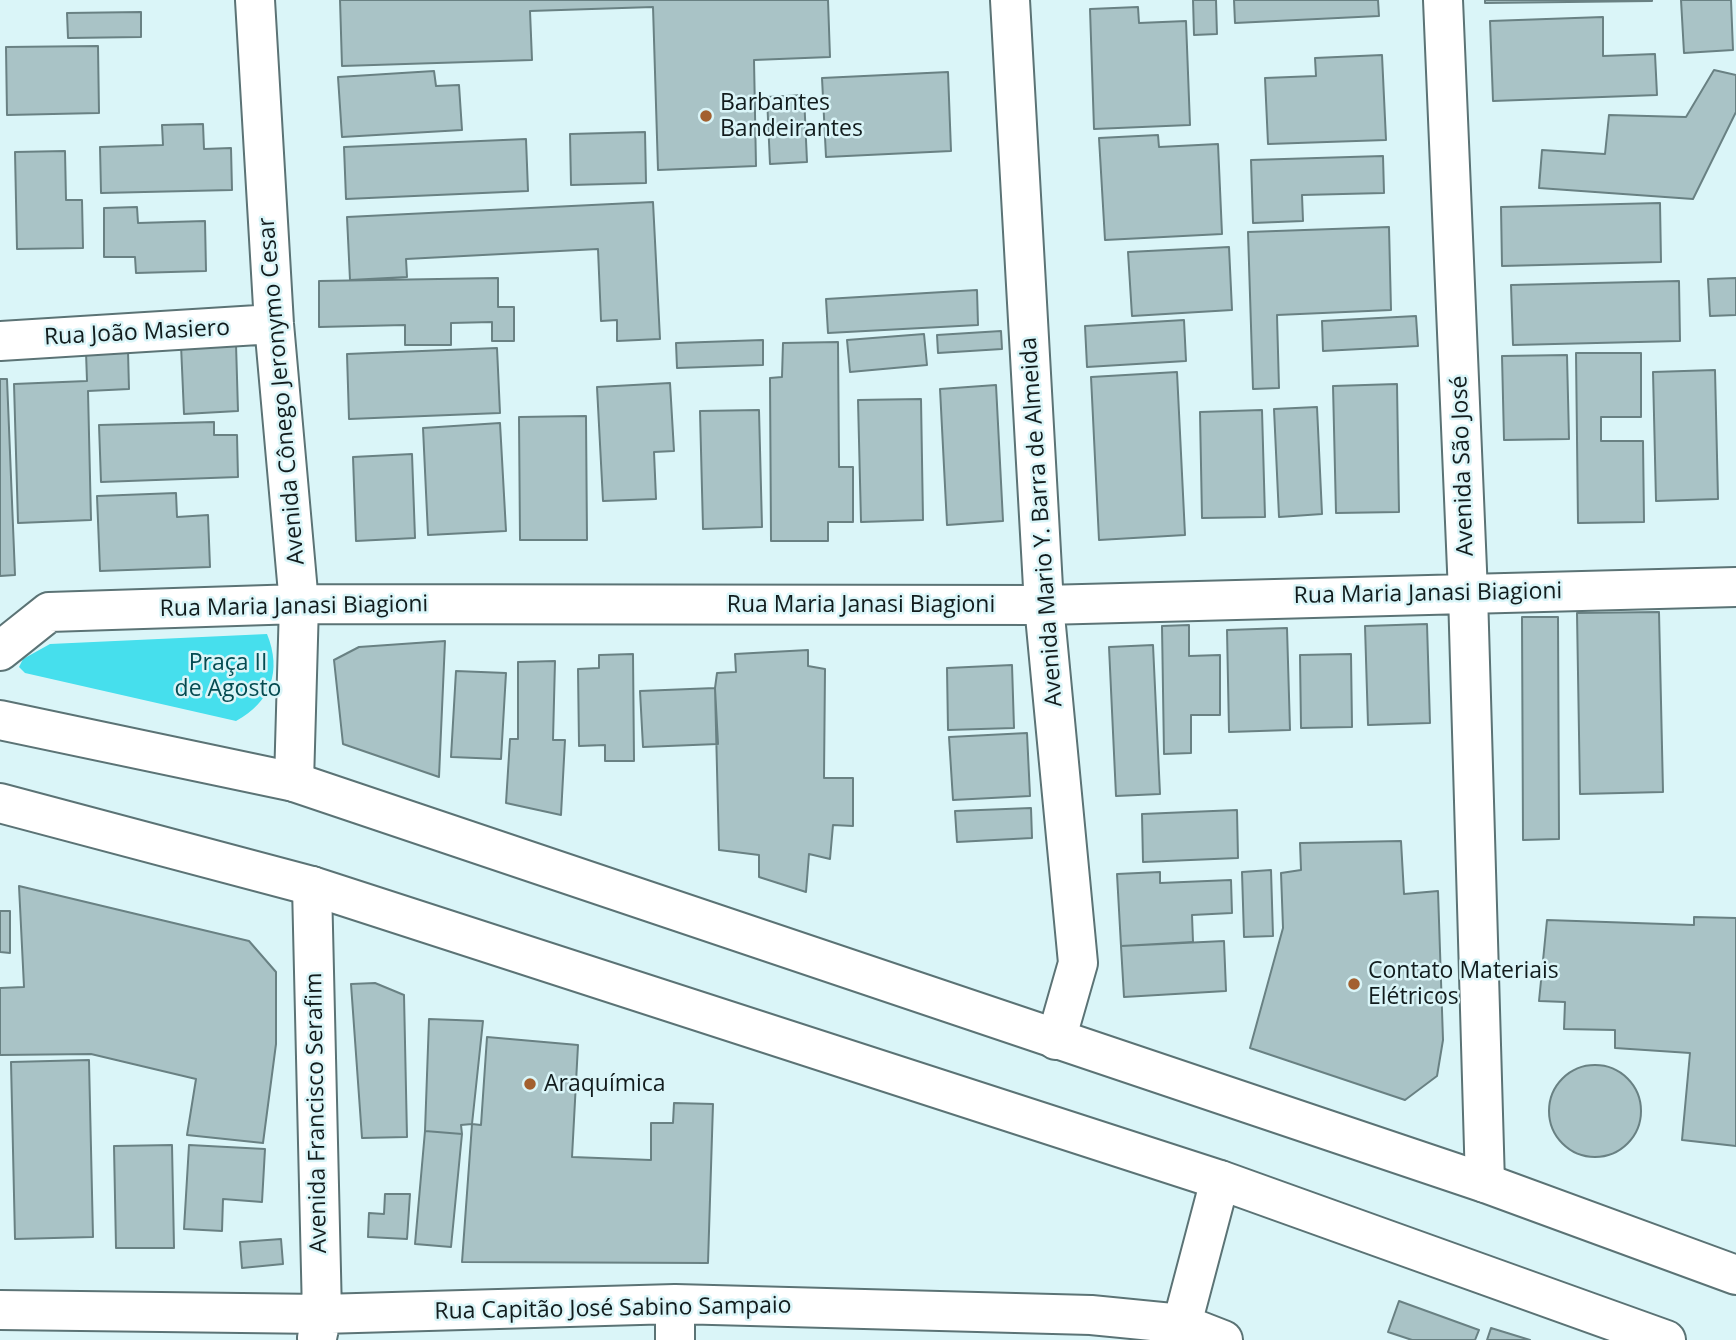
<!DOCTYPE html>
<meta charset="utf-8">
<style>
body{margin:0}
canvas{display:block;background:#daf5f8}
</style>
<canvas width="1736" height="1340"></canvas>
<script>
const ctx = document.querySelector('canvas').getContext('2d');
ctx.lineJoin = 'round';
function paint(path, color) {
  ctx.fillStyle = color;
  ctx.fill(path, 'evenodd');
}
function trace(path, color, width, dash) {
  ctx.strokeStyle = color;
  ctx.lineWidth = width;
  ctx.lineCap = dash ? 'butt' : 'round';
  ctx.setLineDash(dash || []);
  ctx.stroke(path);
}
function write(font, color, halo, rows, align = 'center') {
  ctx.font = font + ' "Open Sans",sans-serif';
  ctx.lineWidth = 5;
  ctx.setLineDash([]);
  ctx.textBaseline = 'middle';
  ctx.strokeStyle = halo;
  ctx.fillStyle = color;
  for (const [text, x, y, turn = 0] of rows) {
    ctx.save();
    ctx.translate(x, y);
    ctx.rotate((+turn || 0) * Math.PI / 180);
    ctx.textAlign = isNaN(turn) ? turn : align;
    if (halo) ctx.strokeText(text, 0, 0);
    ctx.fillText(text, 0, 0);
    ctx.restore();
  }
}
const green = new Path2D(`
 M267,634C282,671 271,702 236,721L25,673L19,667L23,659L50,644Z`);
const building = new Path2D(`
 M340,0H828L830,57L754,60L756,166L658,170L653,7L530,11L532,60L342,66Z
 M1193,0H1216L1217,34L1194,35Z
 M1234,0H1378L1379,16L1235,23Z
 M1485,0H1652V1L1485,3Z
 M1681,0H1731L1733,50L1684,53Z
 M1138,7L1139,23L1186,21L1190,125L1094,129L1090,9Z
 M141,12V37L68,38L67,13Z
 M1603,17V56L1655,54L1657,95L1493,101L1490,21Z
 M98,46L99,113L7,115L6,47Z
 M1382,55L1386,140L1268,144L1265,78L1316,76L1315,58Z
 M1714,70L1736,75V112L1693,199L1539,188L1542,150L1605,154L1609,115L1686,117Z
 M434,71L436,86L459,85L462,130L342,137L338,77Z
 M948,72L951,151L826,157L822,78Z
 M804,95L807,162L770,164L767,97Z
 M203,124L204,149L231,148L232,190L101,193L100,147L163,145L162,125Z
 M645,132L646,183L571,185L570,134Z
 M1158,135L1159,147L1218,144L1222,234L1105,240L1099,138Z
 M526,139L528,191L346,199L344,147Z
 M65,151L66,200H82L83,248L17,249L15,152Z
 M1383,156L1384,193L1302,195L1303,221L1253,223L1251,160Z
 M653,202L660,339L617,341V320L601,321L598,249L406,259L407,277L350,280L347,217Z
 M1660,203L1661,262L1502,266L1501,207Z
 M137,207L138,223L205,221L206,271L136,273L135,257H104V208Z
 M1389,227L1391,310L1277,315L1279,388L1253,389L1248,232Z
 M1229,247L1232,310L1132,316L1128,252Z
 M498,278V307H514V341H492V322L451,323V345H405V325L319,327V281Z
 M1736,278V315L1710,316L1708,279Z
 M1679,281L1680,341L1513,345L1511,285Z
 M977,290L978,325L828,333L826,299Z
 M1416,316L1418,346L1323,351L1322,321Z
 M1184,320L1186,361L1087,367L1085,326Z
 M1001,331L1002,349L938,353L937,335Z
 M924,334L927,365L850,372L847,340Z
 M763,340V365L677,368L676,343Z
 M838,342L839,467H853V522H828V541H771L770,378L782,377L783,343Z
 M236,344L238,411L184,414L181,345Z
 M497,348L500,413L349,419L347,354Z
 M128,351L129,389L88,391L91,520L18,523L14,384L87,381L86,352Z
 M1576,353H1641V417H1601V441H1643L1644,522L1578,523Z
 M1567,355L1569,439L1504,440L1502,356Z
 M1715,370L1718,499L1656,501L1653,372Z
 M1177,372L1185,535L1099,540L1091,377Z
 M0,379H7L15,575L0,576Z
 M670,383L674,451L654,452L656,499L603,501L597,387Z
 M1397,384L1399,512L1336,513L1333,386Z
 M996,385L1003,521L947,525L940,389Z
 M921,399L923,520L861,522L858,400Z
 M1317,407L1322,514L1279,517L1274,409Z
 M759,410L762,527L703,529L700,411Z
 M1262,410L1265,517L1202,518L1200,412Z
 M586,416L587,540H520L519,417Z
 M214,422V435H237L238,477L101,482L99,425Z
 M500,423L506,531L428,535L423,428Z
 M412,454L415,538L356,541L353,457Z
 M176,493L177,517L208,515L210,567L100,571L97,496Z
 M1659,612L1663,792L1580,794L1577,613Z
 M1522,617H1558L1559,839L1523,840Z
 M1427,624L1430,723L1368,725L1365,626Z
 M1189,625V656L1220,655V715H1191V753L1164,754L1162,626Z
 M1287,628L1290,730L1229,732L1227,630Z
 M445,641L439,777L343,744L334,660L359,647Z
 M1153,645L1160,794L1116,796L1109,647Z
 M808,650V666L825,669L824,778H853V826L833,825L830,859L809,854L806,892L759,877V855L719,850L715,688L717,673L736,672L735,654Z
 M633,654L634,761H605V745L579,746L578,669L599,668V655Z
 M1351,654L1352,727L1301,728L1300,655Z
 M555,661L553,740H565L561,815L506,803L510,739H518V662Z
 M1012,665L1014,728L948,730L947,668Z
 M456,671L506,673L501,759L451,757Z
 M715,688L718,744L643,747L640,691Z
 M1027,733L1030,796L953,800L949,737Z
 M1031,808L1032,838L957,842L955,811Z
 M1237,810L1238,858L1143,862L1142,814Z
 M1401,841L1404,894L1438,891L1443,1040L1437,1076L1405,1100L1250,1048L1283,928L1281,873L1301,870L1300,843Z
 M1271,870L1273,936L1244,937L1242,872Z
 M1160,872V883L1231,880L1232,913L1192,915L1193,942L1121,946L1117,874Z
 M19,886L249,941L276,972V1044L263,1143L187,1135L196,1079L91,1054L0,1055V988L24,987Z
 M0,911H10V953L0,952Z
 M1694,917L1736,918V1146L1682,1140L1690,1053L1615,1048V1030L1564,1029L1565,1002L1539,1001L1547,920L1694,925Z
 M1224,941L1226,991L1124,997L1121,946Z
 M375,983L404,995L407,1137L362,1138L351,984Z
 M429,1019L483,1021L472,1124L461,1125L462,1134L425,1131Z
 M487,1037L578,1045L572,1157L651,1160V1123H673L674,1103L713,1104L708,1263L462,1262L472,1124L481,1125Z
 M89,1060L93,1237L15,1239L11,1062Z
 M1549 1111a46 46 0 1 1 92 0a46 46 0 1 1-92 0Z
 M425,1131L462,1134L451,1247L415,1244Z
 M172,1145L174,1248H116L114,1146Z
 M189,1145L265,1149L262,1202L223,1199L222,1231L184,1229Z
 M385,1194H410L407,1239L368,1237L369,1213L384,1214Z
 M281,1239L283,1264L242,1268L240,1242Z
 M1399,1301L1479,1330L1475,1340H1412L1388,1332Z
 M1491,1328L1530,1340H1487Z`);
const minor = new Path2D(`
 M255,0L274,324L299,604L294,782
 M1010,0L1044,605L1078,963L1056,1040
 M1443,0L1468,593L1485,1183
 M0,341L274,324
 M0,651L49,612L299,604L1044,605L1736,587
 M312,886L322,1314L317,1338
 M0,1310L322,1314L675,1304L1091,1315L1182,1324L1223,1340
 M1182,1324L1220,1180
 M675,1340V1304`);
const primary = new Path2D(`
 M0,720L294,782L1485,1183L1736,1275
 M0,803L312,886L1220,1180L1666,1340`);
const markers = [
 [706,116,7,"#a3602f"],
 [1354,984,7,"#a3602f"],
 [530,1084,7,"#a3602f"]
];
const poiNames = [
 ["Barbantes",720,103],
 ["Bandeirantes",720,129],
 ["Contato Materiais",1368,971],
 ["Elétricos",1368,997],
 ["Araquímica",544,1084]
];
const streetNames = [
 ["Rua João Masiero",137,333,-3],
 ["Avenida Cônego Jeronymo Cesar",282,391,-95],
 ["Avenida São José",1463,466,-92],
 ["Avenida Mario Y. Barra de Almeida",1042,522,-94],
 ["Rua Maria Janasi Biagioni",1428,594,-1],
 ["Rua Maria Janasi Biagioni",861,605],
 ["Rua Maria Janasi Biagioni",294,607,-1],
 ["Avenida Francisco Serafim",317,1113,-91],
 ["Rua Capitão José Sabino Sampaio",613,1309,-1]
];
const parkNames = [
 ["Praça II",228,663],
 ["de Agosto",228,689]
];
paint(green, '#46dfed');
paint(building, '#a9c3c6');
trace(building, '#698183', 2);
trace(minor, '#5b7375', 42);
trace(primary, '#5b7375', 42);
trace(minor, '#fff', 38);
trace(primary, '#fff', 38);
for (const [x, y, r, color] of markers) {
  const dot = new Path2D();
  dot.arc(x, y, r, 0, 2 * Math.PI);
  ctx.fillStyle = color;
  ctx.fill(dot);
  trace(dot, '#daf5f8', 2.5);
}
write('23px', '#121c1d', '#daf5f8', poiNames, 'left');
write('23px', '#121c1d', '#daf5f8', streetNames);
write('23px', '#054b51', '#daf5f8', parkNames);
</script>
